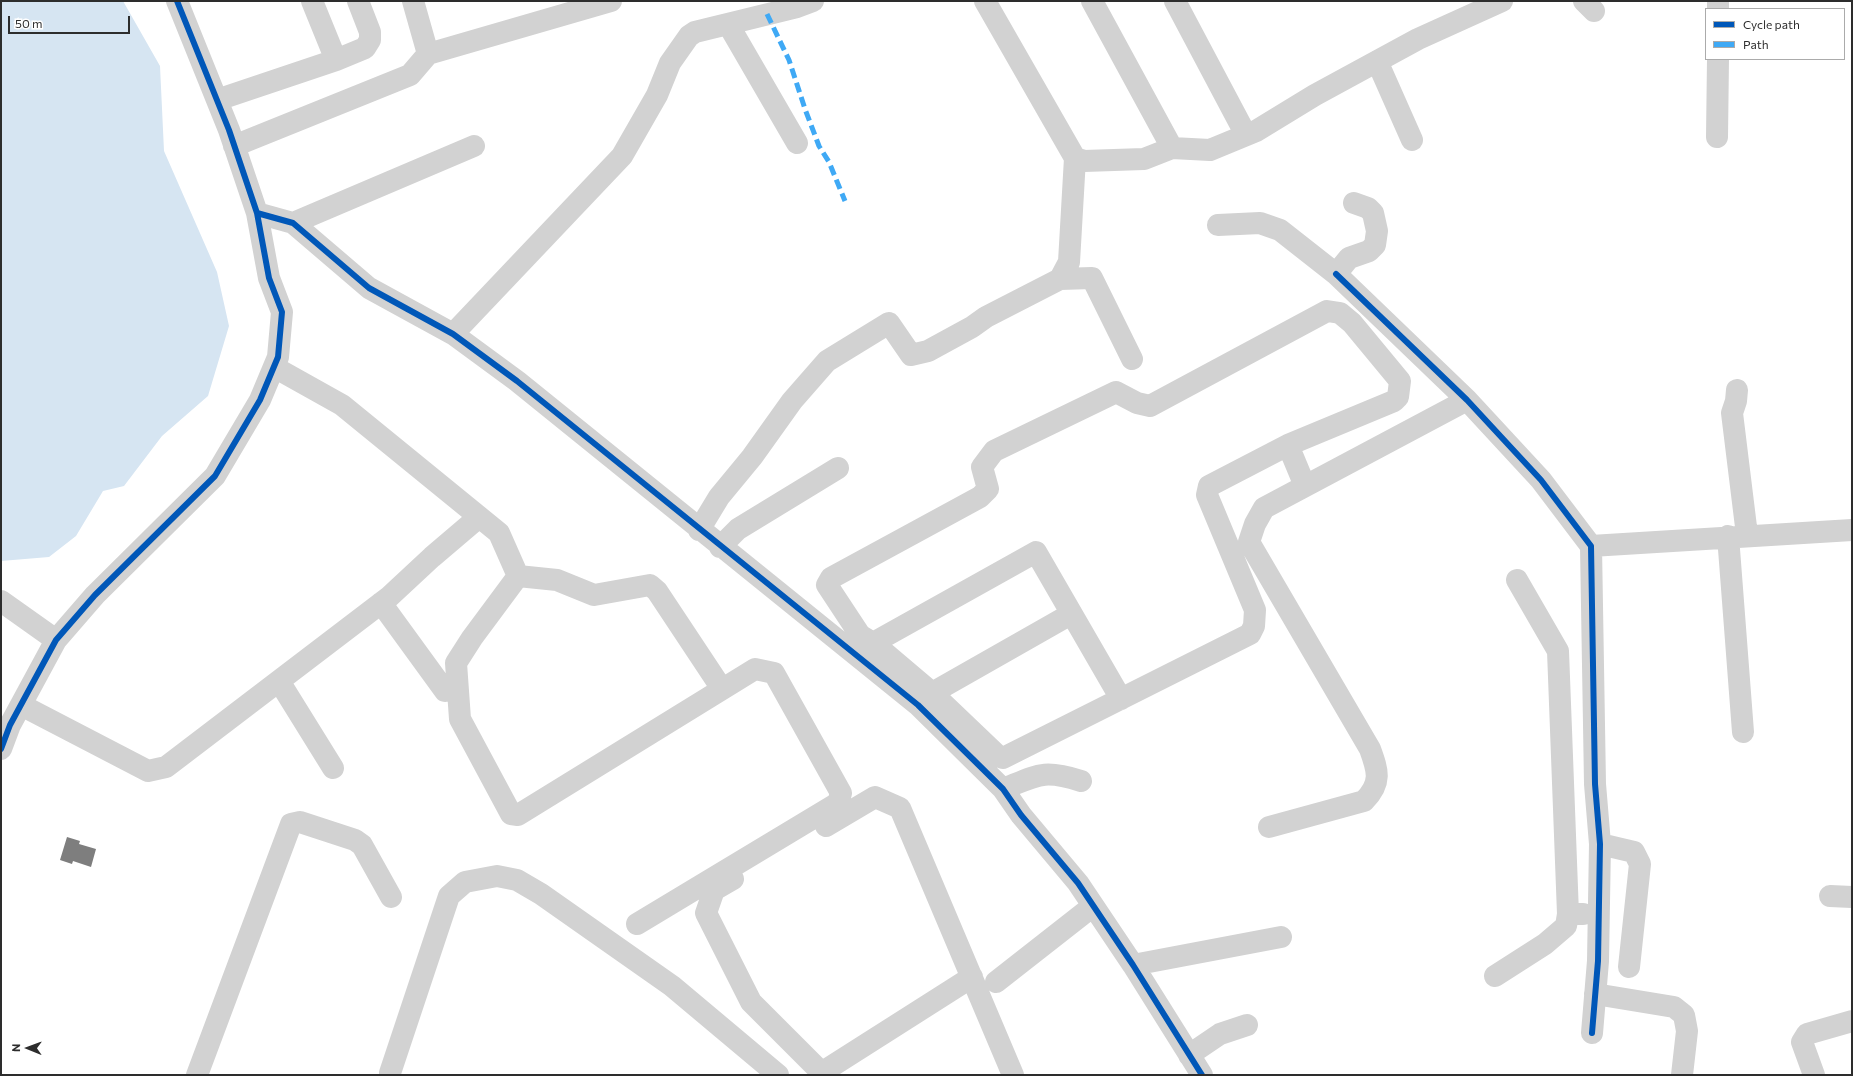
<!DOCTYPE html>
<style>
body{margin:0}
#map{position:relative;width:1853px;height:1076px;overflow:hidden;background:#fff;font-family:Commissioner,sans-serif}
canvas{display:block}
.frame{position:absolute;inset:0;border:2px solid #2d2d2d;pointer-events:none}
.legend{position:absolute;left:1705px;top:8px;width:140px;height:52px;box-sizing:border-box;background:#fff;border:1px solid #ababab;margin:0;padding:5px 7px;list-style:none;font-size:12px;color:#2d2d2d}
.legend li{display:flex;align-items:center;gap:8px;height:20px}
.legend b{width:20px;border:1px solid #ababab}
.north{position:absolute;left:8px;top:1028px;width:40px;height:40px;-webkit-text-stroke:3px #fff;paint-order:stroke;rotate:271deg;font-size:11px;font-weight:700;line-height:16px;text-align:center;color:#2d2d2d}
.north::after{content:'';display:block;margin:auto;width:14px;height:18px;background:#2d2d2d;clip-path:polygon(50% 0,100% 100%,50% 72%,0 100%)}
.scale{position:absolute;left:8px;top:16px;width:122px;height:18px;box-sizing:border-box;border:2px solid #2d2d2d;border-top:0;padding-left:5px;font-size:12px;line-height:14px;white-space:nowrap;color:#2d2d2d;-webkit-text-stroke:3px #fff;paint-order:stroke}
</style>
<div id="map">
<canvas width="1853" height="1076"></canvas>
<div class="frame"></div>
<ul class="legend">
<li><b style="height:5px;background:#0057b8"></b>Cycle path</li>
<li><b style="height:5px;background:#3fa9f5"></b>Path</li>
</ul>
<div class="north">N</div>
<div class="scale">50 m</div>
</div>
<script>
const ctx = document.querySelector('canvas').getContext('2d');
ctx.lineJoin = 'round';
function paint(path, color) {
  ctx.fillStyle = color;
  ctx.fill(path, 'evenodd');
}
function trace(path, color, width, dash) {
  ctx.strokeStyle = color;
  ctx.lineWidth = width;
  ctx.lineCap = dash ? 'butt' : 'round';
  ctx.setLineDash(dash || []);
  ctx.stroke(path);
}
const water = new Path2D(`
 M1,1H123L160,66L164,151L217,272L229,326L208,396L162,436L124,486L103,491L76,536L49,557L1,561Z`);
const building = new Path2D(`
 M67,837L80,841L79,844L96,849L91,867L73,861L72,864L60,860Z`);
const minor = new Path2D(`
 M312,1L336,60
 M985,1L1075,158L1084,161L1144,159L1172,148L1210,150L1256,131L1315,95L1418,39L1502,1
 M1092,1L1172,148
 M1175,1L1246,135
 M1584,1L1594,11
 M1718,9V1
 M728,24L797,143
 M428,54L611,1
 M1377,61L1412,140
 M217,100L336,60L365,48L370,40V32L358,1
 M1717,137L1718,59
 M234,146L410,75L428,54L413,1
 M257,213L293,223L369,288L453,334L517,381L918,705L1003,789L1021,815L1078,883L1133,965L1202,1075
 M293,223L474,146
 M1218,225L1260,223L1280,230L1336,274L1467,400L1541,480L1591,546L1595,784L1600,844L1598,961L1592,1033
 M1336,274L1349,258L1369,251L1375,245L1377,231L1373,213L1368,208L1354,203
 M1060,279L1092,278L1132,359
 M1327,311L1340,313L1352,323L1400,381L1398,397L1394,401L1288,445L1209,486L1207,495L1255,610L1254,626L1250,634L1003,758L998,756L932,693L873,643L860,635L827,585L831,578L980,497L988,489L982,467L994,451L1116,392L1137,403L1150,406Z
 M453,334L622,156L657,95L670,63L689,36L695,32L797,7L813,1
 M274,367L342,405L499,533L518,576L472,638L456,663L460,719L511,814L518,815L755,669L774,673L841,793L838,803L637,924
 M1737,390L1736,401L1732,413L1747,535
 M1288,445L1305,486
 M699,530L719,497L752,457L792,401L827,361L889,323L911,355L928,351L972,327L986,317L1060,279L1069,262L1075,158
 M1728,536L1743,732
 M1591,546L1852,530
 M720,547L738,529L838,468
 M518,576L557,580L594,595L650,585L657,591L722,689
 M1517,580L1558,651L1568,914
 M1,601L56,640
 M381,603L445,691
 M873,643L1036,552L1121,699
 M279,681L333,768
 M932,693L1071,614
 M21,705L148,771L166,767L389,597L432,557L479,517
 M1,749L10,725L56,640L95,595L215,476L260,400L278,357L282,312L269,278L257,213L229,130L177,1
 M1003,789C1038,775 1043,769 1081,781
 M826,826L875,797L900,808L1013,1075
 M1269,827L1364,801C1382,783 1378,771 1370,749L1249,542L1255,524L1264,508L1467,400
 M1600,844L1634,852L1640,864L1629,967
 M733,879L714,890L706,913L751,1002L824,1075
 M1830,896L1852,897
 M1133,965L1281,937
 M1495,976L1545,944L1566,926L1568,914H1583
 M996,982L1093,906
 M1595,994L1674,1007L1684,1015L1687,1031L1682,1075
 M1189,1055L1220,1034L1247,1025
 M390,1073L449,896L465,882L497,876L517,880L541,894L672,986L778,1075
 M821,1073L972,977
 M197,1075L291,824L300,822L355,840L362,845L391,897
 M1814,1075L1802,1042L1807,1034L1852,1021`);
const quiet = new Path2D(`
 M767,14L789,60L805,109L819,146L829,162L845,201`);
const cycleway = new Path2D(`
 M257,213L293,223L369,288L453,334L517,381L918,705L1003,789L1021,815L1078,883L1133,965L1202,1075
 M1336,274L1467,400L1541,480L1591,546L1595,784L1600,844L1598,961L1592,1033
 M1,749L10,725L56,640L95,595L215,476L260,400L278,357L282,312L269,278L257,213L229,130L177,1`);
paint(water, '#d6e5f2');
paint(building, '#7e7e7e');
trace(minor, '#d2d2d2', 22);
trace(quiet, '#3fa9f5', 5, [10, 5]);
trace(cycleway, '#0057b8', 6);
</script>
